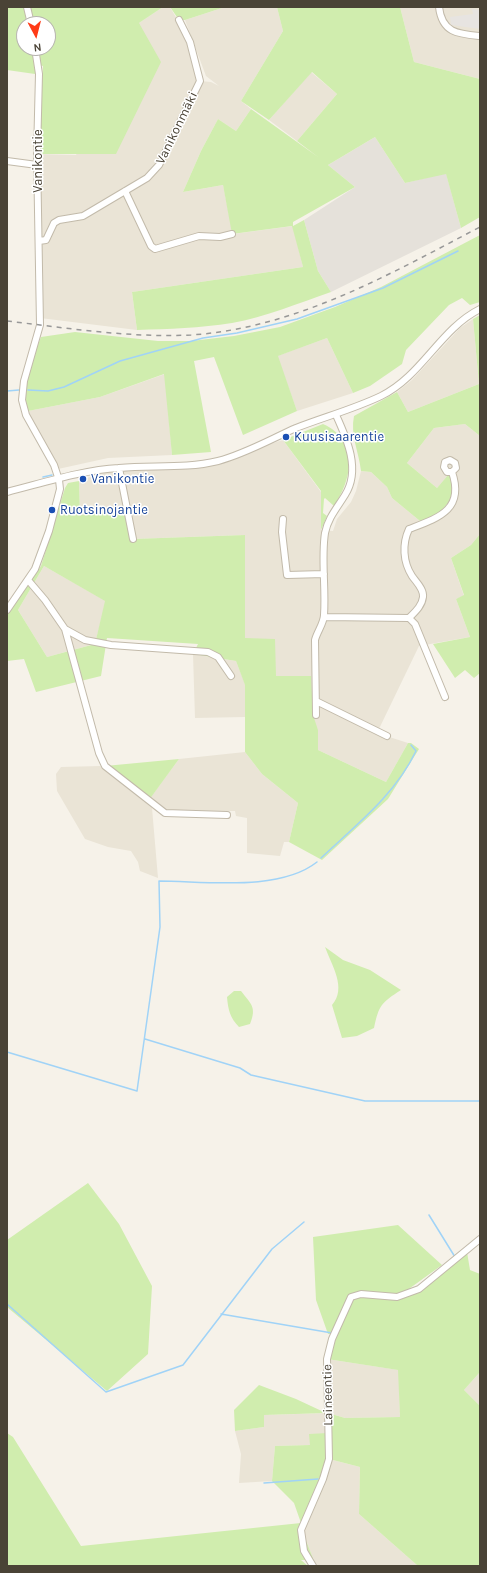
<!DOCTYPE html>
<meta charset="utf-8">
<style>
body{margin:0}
#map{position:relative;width:487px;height:1573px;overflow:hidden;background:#f6f2e9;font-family:Karla,sans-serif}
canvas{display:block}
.frame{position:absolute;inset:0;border:8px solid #4a4336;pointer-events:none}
.north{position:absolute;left:16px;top:16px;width:40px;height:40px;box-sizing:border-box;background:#fff;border:1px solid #b7b4af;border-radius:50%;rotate:173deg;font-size:11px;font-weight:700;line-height:16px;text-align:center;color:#4a4336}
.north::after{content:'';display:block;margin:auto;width:14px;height:18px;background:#ff3b17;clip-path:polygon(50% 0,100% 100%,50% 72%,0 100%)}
</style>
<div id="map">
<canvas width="487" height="1573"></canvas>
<div class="frame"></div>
<div class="north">N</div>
</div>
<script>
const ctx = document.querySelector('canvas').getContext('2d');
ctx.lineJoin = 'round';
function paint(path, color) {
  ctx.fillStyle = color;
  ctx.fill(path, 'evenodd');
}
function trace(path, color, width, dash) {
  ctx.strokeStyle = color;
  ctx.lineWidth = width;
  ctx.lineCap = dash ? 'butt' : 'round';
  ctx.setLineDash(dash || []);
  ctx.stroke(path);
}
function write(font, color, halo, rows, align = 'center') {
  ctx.font = font + ' Karla,sans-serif';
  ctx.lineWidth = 3;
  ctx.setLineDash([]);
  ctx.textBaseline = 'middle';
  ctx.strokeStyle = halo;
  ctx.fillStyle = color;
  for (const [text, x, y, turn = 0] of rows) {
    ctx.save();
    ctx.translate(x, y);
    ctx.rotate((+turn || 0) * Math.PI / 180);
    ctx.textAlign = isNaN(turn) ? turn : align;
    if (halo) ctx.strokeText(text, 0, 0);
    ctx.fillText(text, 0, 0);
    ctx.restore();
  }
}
const residential = new Path2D(`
 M163,7H170L190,42L200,81L211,82L219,86L206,76L185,20L225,7H277L283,31L241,101L251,109L236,131L218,119L201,151L183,192L223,185L233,234L293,226L303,267L132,292L137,330L40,318L37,154L76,155L139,23Z
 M400,7H480V79L414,62Z
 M311,72L337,94L297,141L269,120Z
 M473,319L479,384L408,412L397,392L412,380L460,328Z
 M327,338L353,393L297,411L277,356Z
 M165,374L172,455L108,458L58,469L28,411L100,397Z
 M465,424L480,436V534L471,545L451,558L464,596L456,599L470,637L419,646L377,733L408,743L386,782L318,750V730L245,639V535L133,539L127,510L80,515L79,481L93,476L98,471L202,464L283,440L321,492V530L333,531L337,519L351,502L356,491L361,471L371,472L387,487L392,498L420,521L449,475L437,488L407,463L434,428Z
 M44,566L106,601L95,644L47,657L18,610Z
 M193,654L236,661L245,684V717L195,718Z
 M245,752L262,774L298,803L289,842H284L280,856L247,853V818L236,816L235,811H166L150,798L179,759Z
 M100,766L152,808L158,878L140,871L138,862L131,851L108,847L85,839L57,791L56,774L61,767Z
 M327,1359L399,1370L400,1417L345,1418L328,1413V1433L310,1445L275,1446L272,1481L239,1483L241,1454L235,1431L264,1427V1415L328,1413Z
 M480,1372V1406L464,1390Z
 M329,1459L360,1467L359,1514L418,1566H316L302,1530Z`);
const industrial = new Path2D(`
 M375,137L405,183L446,173L461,228L331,292L318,271L304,220L355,187L328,165Z`);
const green = new Path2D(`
 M7,7H163L139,23L161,62L116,154H37L43,66L39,65L35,74L7,70ZM24,24H48V48H24Z
 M170,7H225L185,20H179Z
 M277,7H400L414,62L480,79V217L461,228L446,174L405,183L375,137L328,165L355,187L293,222V226L304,220L318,271L331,292C299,303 265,317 232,323C200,328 169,329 137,330L132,292L303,267L292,226L232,234L223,185L183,192L201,151L218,119L236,131L251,109L318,157L297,141L337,94L312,72L269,120L241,101L283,31Z
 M480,235V302L470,305L462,298L449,305L406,350L402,364L370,386L353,393L327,338L278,356L297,411L243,435L214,357L194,361L211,452L172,455L164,374L100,397L28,411L26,415L24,381L41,337L75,332L158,341H191L234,336L280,327L335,307L381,287Z
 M480,315V436L465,424L434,428L407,463L437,488L449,474C462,489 446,509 433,517C430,519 424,520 420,521L392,498L387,487L371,472L361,471C359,452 350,435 354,416L397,392L408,412L479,384L473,319Z
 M323,424C359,440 353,478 334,506L325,498L324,499L323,513L327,516L321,530V491L283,440Z
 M79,481L80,515L127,510L133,539L245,535V638L275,639L276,676H311L313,715L318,730V750L386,782L408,743H411L419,749L388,799L322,860L289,842L298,803L262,774L245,752V685L236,661L193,654L198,644L107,638L101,676L36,692L24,659L7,661V615L41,566L65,488L68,483ZM44,566L105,601L95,644L47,657L18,610Z
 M480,534V673L474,678L465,670L455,678L433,644L470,637L456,599L464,595L451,558L471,545Z
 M179,759L149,800L105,766Z
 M325,947L343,960L370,970L401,990C381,1003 379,1005 374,1028L357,1036L342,1038L332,1005C347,988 332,966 325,947Z
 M234,991H241C251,1004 257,1007 250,1024L239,1027C230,1018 228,1009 227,997Z
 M88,1183L119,1224L152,1286L148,1354L107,1391L7,1307V1240Z
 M398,1225L442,1265L399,1296L419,1289L467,1252L470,1270L480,1274V1372L464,1390L480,1406V1566H418L359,1514L360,1467L329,1459L302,1530L316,1566H313L308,1560H301L308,1566H7V1433L13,1437L81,1546L301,1523L294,1503L272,1481L275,1446L310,1445L309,1434L328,1433V1413L345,1418L400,1417L398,1370L327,1359L333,1334H328L316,1300L313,1237Z
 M259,1385L296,1399L326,1413L264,1415V1427L235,1431L234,1410Z`);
const parking = new Path2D(`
 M472,9L480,10V29L451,25L450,17L473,14Z`);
const stream = new Path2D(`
 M28,390L48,391L64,387L120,361L203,338L237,333L297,319L383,288L458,251
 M7,391L19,390
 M43,477L52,475
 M321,858C356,825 395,795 416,751L411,745
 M145,1039L240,1068L251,1075L365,1101H480
 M7,1052L137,1091L160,927L159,881C205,881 279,892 317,862
 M429,1215L455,1257
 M7,1304L106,1392L183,1365L272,1249L304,1222
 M221,1314L332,1333
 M264,1483L318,1479`);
const minor = new Path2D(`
 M27,7L31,24
 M439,7C442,33 458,34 480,36
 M7,161L37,165
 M125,191L151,246L155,249L199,236L220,237L232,234
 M39,241L46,240L54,223L59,220L83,216L147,178L159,165L200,81L190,42L179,20
 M450,460L455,463L456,468L452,472H447L444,467L445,462Z
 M119,468L133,539
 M7,492C43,483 82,470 119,468C153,465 185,469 218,461C245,454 271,439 296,428C324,417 354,409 381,396C422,376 440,329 480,309
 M283,519L282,532L287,575L324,574
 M28,580L45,600L65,629L99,753L105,766L165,813L227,815
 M7,610L35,569L49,531L60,489L59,480L54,465L26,415L22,400L24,381L40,325L37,154L39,74L35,48
 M324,617L409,618L415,624L445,697
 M409,618C415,612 422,606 423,597C424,589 416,582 412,576C403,562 402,544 409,529C438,518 465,510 452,472
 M65,629L85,640L111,645L208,652L218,657L231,676
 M316,701L387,736
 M316,715L315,640C317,632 324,623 324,615C326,588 321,559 325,533C328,518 337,508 345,495C361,470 347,439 336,415
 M313,1566L304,1551L301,1530L323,1479L329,1459L327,1359L332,1339L351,1297L361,1294L397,1297L419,1289L480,1239`);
const rail = new Path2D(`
 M7,321C67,328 130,338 191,335C296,328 388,275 480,227`);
const markers = [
 [286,437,4,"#1a4fb4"],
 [83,479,4,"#1a4fb4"],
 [52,510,4,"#1a4fb4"]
];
const streetNames = [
 ["Vanikonmäki",177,128,-64],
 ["Vanikontie",38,161,-90],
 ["Laineentie",328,1395,-91]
];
const transitNames = [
 ["Kuusisaarentie",294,437],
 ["Vanikontie",91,479],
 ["Ruotsinojantie",60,510]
];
paint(residential, '#eae4d6');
paint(industrial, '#e5e1da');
paint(green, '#d0edae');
paint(parking, '#e7e4e1');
trace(stream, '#a0d3f7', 1.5);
trace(minor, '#c2baaa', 8);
trace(minor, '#fff', 6);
trace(rail, '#989898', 1.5, [5, 5]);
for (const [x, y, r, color] of markers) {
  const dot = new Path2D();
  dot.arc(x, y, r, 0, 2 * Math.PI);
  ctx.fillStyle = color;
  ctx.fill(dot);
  trace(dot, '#fff', 1.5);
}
write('13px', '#4a4336', '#fff', streetNames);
write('13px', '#164399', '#fff', transitNames, 'left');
</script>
